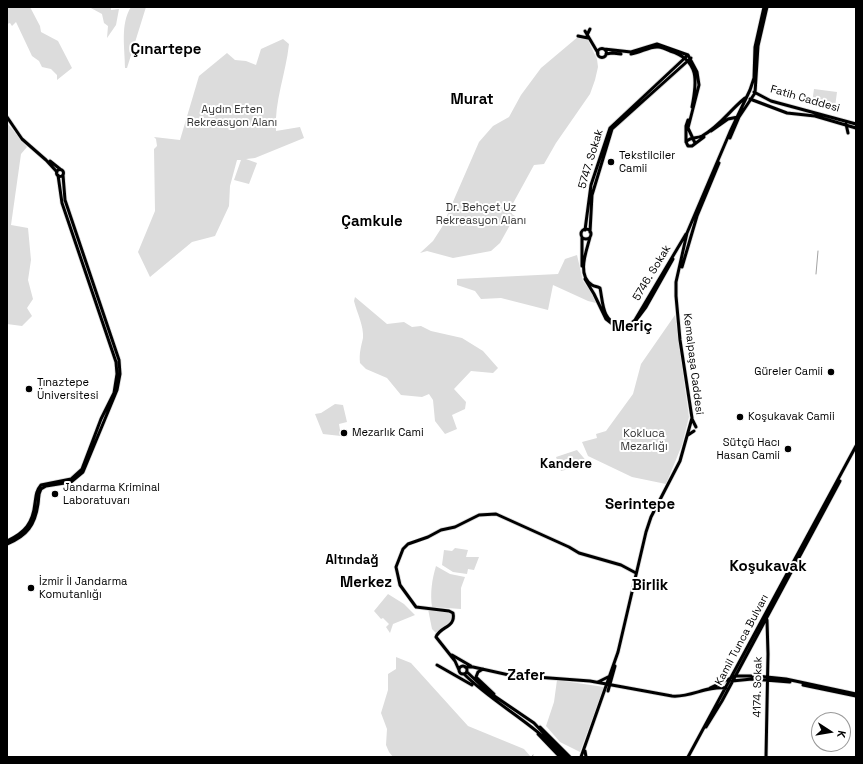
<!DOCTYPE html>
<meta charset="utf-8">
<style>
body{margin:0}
#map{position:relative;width:863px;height:764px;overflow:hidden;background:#fff;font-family:"Space Grotesk",sans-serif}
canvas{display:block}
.frame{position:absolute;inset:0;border:8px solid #000;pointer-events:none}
.north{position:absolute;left:811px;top:712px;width:40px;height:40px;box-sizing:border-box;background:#fff;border:1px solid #999;border-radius:50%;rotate:102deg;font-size:11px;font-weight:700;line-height:16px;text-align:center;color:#000}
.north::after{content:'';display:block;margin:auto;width:14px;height:18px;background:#000;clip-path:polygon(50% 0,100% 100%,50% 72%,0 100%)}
</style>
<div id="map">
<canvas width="863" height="764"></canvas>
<div class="frame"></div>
<div class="north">K</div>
</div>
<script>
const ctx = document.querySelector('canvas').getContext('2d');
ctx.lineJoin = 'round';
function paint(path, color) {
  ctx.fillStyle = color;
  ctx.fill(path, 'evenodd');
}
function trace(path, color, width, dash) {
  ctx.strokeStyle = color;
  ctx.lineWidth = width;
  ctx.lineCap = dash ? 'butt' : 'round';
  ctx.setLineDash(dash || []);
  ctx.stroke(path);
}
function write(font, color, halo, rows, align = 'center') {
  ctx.font = font + ' "Space Grotesk",sans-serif';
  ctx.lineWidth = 4;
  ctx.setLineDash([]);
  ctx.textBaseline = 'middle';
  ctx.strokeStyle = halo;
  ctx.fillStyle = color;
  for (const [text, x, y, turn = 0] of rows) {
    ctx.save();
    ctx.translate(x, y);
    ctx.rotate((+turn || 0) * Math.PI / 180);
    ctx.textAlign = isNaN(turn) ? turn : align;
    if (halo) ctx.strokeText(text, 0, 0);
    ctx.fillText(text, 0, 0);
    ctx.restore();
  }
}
const green = new Path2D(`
 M7,7H30L40,26L41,32L58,41L72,68L57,80V75L51,69L42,67L39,61L32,56L16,22L12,26L10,23L7,24Z
 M89,7H111V10L119,9L116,25L107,38L108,26L104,23L102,14Z
 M131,7H146L127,68H125C125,48 120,24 131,7Z
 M582,35L587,38L597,59L598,67L595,80L590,94L556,143L544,164L534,165L511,207L512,214L515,216L500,243L491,251L453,258L427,251L420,253L433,241L442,227L479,142L493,126L509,117L521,95L541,68L579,36Z
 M283,39L289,44C286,73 274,102 276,131L300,127L304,138L255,158L246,159L257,163L249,184L234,180L241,160H237L230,186L229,206L215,236L192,242L150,277L138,252L155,211L154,149L157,146L156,139L154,137L180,140L199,76L227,53L235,60L246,61L256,65L261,49Z
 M814,89L837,92L835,107L812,103Z
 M7,123L27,147L21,154L11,225L28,228L31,260L28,280L33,299L27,308L32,316L22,326L7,324Z
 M577,255L583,281L591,292L596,303L588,301L553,285L548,310L501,298L481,299L475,291L457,285V279L558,274L565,259Z
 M355,297L387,324L404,322L412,327L421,326L431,331L462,338L483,351L498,368L493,373L471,371L454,389L466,402L465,409L452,415L457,429L445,434L435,421L433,400L429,394L422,397L401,395L387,378L366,369L360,363C359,353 361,347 363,338C364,326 357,313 354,301Z
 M675,315L689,417L682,445L666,484L632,477L588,456L582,442L597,438L596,434L606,431L633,394L641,364Z
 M335,404L343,405L347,422L339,424L341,436L323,434L315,414L321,413Z
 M577,450L589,464L561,471L556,457Z
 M455,548L468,550L466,557H479L474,570L468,569L467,574L453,572L442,565L444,550L452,551Z
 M436,566L450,574L465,577L461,588V609L432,607C430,593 432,579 436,566Z
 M388,594L404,604L415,615L393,624L390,633L386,627L389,624L383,618L381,619L374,611Z
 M428,609L443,610L451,613L452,621L437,634L432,629Z
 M396,657L411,663L468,726L524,749L531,757H393L389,752L386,745L387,729L381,713L388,690V674L396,669Z
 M557,680L604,687L580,752L560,742L546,726L554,702Z`);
const stream = new Path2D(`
 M816,274L818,251
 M532,757L533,755`);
const major = new Path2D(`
 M585,31L598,53
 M587,35L590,29
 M578,36L588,38
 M597.5 53a4.5 4.5 0 1 1 9 0a4.5 4.5 0 1 1-9 0Z
 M604,49L631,52L657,44L688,55L697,72L699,85L688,128L695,143
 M606,54L612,53L621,54
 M631,54C640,53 650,46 658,47C662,47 666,49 670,51C700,60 697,82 692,107
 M754,92L771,101L856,124
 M750,99L787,113L815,116L856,128
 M7,117L22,139L46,160L57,172
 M846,124L848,133
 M711,131L728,119L738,117
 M730,138L739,117L755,93L758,46L767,7
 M686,142V126L688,120
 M686,142C691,136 696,139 702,136C719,127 730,110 745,98
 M686,142L688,146H692L704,137
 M50,161L60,169
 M56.5 173a3.5 3.5 0 1 1 7 0a3.5 3.5 0 1 1-7 0Z
 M581 234a5 5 0 1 1 10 0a5 5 0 1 1-10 0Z
 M585,230L591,185L610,128L688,55
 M590,232L592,195L612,129L691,58
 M590,237C587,250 576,275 592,285C595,287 597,286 600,288C603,302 602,322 620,325C626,325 630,325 635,320L686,234
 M582,266V237
 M682,267L697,216L719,163
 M585,279L594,294L606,319L615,326L631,327L646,307L673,259
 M692,419L696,427
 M688,435L694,431
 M7,541C25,533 33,523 35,503C36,496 36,491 41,485L71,479L82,469L101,419L114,393L117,374L116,362L62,203L58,175
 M7,544C27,536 35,525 38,504C39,498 38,494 41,489L46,486L71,482L83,472L117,390L120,374L119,360L65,200L63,175
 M452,655L471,666
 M437,665L472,685
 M459 670a4 4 0 1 1 8 0a4 4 0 1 1-8 0Z
 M465,667H473L509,675L590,681L672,696C690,698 708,685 726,688
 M483,669L478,672L476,677L494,694
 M459,670L455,661L436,637C440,626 456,628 453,613L449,611L416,607L400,585L396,567L403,549L408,544L428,537L441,530L455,527L479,515L496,514L569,547L579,553L621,565L636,573
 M467,672L487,691L534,723L566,757
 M464,674C495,705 535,723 563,757
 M732,681L752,679L790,682
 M598,682L610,676
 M803,685L856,696
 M710,688L735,676H757L786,679L856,694
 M608,691L615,666
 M540,727L570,757
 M706,727L722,701L840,481
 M538,734L560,757
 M585,751L586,757
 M581,757L618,652L646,532L651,517L680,461L692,418L680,340L676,296V282L687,233L730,132L750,90L754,78L755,47L764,7
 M688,757L856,446
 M766,757L768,654L767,620`);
const markers = [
 [611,162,4,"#000"],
 [831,372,4,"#000"],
 [29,389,4,"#000"],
 [740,417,4,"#000"],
 [344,433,4,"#000"],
 [788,449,4,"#000"],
 [55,494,4,"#000"],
 [31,588,4,"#000"]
];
const streetNames = [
 ["Fatih Caddesi",805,99,16],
 ["5747. Sokak",591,159,-73],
 ["5746. Sokak",652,273,-59],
 ["Kemalpaşa Caddesi",693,364,83],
 ["Kamil Tunca Bulvarı",742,640,-62],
 ["4174. Sokak",758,687,-89]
];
const parkNames = [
 ["Aydın Erten",232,110],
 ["Rekreasyon Alanı",232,123],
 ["Dr. Behçet Uz",481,208],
 ["Rekreasyon Alanı",481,221],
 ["Kokluca",644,434],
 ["Mezarlığı",644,447]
];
const poiNames = [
 ["Tekstilciler",619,156],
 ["Camii",619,169],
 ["Güreler Camii",823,372,"right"],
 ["Tınaztepe",37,383],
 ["Üniversitesi",37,396],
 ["Koşukavak Camii",748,417],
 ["Mezarlık Cami",352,433],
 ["Sütçü Hacı",780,443,"right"],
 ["Hasan Camii",780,456,"right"],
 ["Jandarma Kriminal",63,488],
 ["Laboratuvarı",63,501],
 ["İzmir İl Jandarma",39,582],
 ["Komutanlığı",39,595]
];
const quarterNames = [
 ["Kandere",566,464],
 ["Altındağ",352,560]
];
const districtNames = [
 ["Çınartepe",166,50],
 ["Murat",472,100],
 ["Çamkule",372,222],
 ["Meriç",632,327],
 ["Serintepe",640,505],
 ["Koşukavak",768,567],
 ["Merkez",366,583],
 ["Birlik",650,586],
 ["Zafer",526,676]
];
paint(green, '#dcdcdc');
trace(stream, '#a3a3a3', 1);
trace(major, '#dbdbdb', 4.5);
trace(major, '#000', 3);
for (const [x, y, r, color] of markers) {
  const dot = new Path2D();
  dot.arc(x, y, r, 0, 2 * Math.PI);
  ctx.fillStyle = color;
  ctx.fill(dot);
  trace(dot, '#fff', 1.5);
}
write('11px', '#000', '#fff', streetNames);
write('11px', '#333', '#fff', parkNames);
write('11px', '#000', '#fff', poiNames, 'left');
write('bold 13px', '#000', '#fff', quarterNames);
write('bold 15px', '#000', '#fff', districtNames);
</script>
